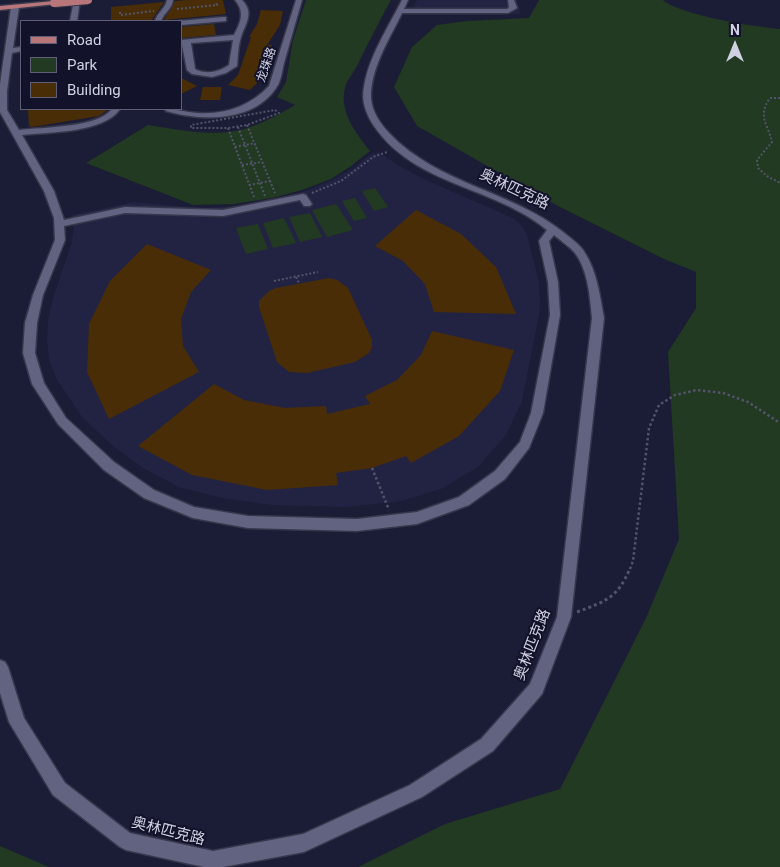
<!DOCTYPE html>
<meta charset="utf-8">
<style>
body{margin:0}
#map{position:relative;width:780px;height:867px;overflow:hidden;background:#1b1c35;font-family:Roboto,sans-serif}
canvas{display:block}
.legend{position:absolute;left:20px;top:20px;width:162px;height:90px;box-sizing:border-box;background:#13122b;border:1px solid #5e5e74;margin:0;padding:6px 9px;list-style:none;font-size:15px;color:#cfd1e2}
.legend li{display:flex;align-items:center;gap:10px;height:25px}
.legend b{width:25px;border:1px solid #5e5e74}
.north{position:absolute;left:710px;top:20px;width:50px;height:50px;-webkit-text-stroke:4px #13122b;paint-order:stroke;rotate:0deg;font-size:14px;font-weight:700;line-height:20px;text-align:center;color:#cfd1e2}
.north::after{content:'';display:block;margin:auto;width:18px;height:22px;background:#cfd1e2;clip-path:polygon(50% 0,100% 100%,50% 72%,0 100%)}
</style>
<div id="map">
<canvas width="780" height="867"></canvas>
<ul class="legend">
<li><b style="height:6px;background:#b9767a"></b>Road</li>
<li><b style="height:14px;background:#223922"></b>Park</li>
<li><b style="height:14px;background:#492d07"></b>Building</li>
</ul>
<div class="north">N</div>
</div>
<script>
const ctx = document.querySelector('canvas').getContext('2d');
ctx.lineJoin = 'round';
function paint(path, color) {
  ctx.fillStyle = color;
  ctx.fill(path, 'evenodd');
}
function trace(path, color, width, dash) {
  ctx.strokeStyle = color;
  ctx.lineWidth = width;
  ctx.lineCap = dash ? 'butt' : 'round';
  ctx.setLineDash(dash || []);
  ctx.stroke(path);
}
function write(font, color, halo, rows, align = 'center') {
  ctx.font = font + ' Roboto,"Noto Sans SC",sans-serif';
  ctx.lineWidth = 4;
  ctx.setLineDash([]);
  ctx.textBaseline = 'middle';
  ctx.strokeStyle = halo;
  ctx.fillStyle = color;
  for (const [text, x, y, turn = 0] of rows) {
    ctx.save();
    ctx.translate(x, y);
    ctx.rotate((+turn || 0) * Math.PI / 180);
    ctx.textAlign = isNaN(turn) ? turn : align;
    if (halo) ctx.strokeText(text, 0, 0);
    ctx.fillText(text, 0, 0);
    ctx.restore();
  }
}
const built = new Path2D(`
 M417,0H517L521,14L411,13Z
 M379,152L399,166L426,180L513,218L522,226L527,235L539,282L540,302L539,315L522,401L506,435L478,467L441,489L397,502L344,507L272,505L222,498L179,487L143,468L113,446L82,417L57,380L49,360L47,340L48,320L53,298L71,245L74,229L72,215L133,202L202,208L238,206L274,200L303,192L332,180L354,168L369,155Z`);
const green = new Path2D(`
 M306,0H391C380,20 369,41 359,62C356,69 351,75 347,82C336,108 355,132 370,151L351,166L331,179L302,190L272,198L234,204L193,205L86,163L148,125C181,130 220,139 253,126C267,121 281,113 295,105L277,97L286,82L293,40Z
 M539,0H663C680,15 755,27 780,29V867H358L445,824L560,789L646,618L679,539L668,352L696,308V272L664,259L556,205L417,126L394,87L412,47L437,25L467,21L529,18Z
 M375,188L388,207L374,211L362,191Z
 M355,198L367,218L354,221L342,201Z
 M336,204L353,230L327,237L312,210Z
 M310,213L322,237L300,242L289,217Z
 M284,218L296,243L273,248L263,223Z
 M258,224L268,249L246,254L236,228Z
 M0,846L49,867H0Z`);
const building = new Path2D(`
 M188,0H223L226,14L164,20L175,1Z
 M164,2L151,21H111V7Z
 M261,10L283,11L280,25L267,45H272L262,78L250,90L228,85L238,75L251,37H249L257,24Z
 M214,24L216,35L181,38V27Z
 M181,78L197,86L181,94Z
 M203,87H222L220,100H200Z
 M33,109H106V111L99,116L32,127L29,126L28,110Z
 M416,210L461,234L496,267L516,314L434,312L425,284L403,261L375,246Z
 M147,244L211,270L191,292L181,319L183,346L199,372L109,419L87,372L89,324L110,281Z
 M329,278L337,280L348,288L372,340V347L369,353L355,362L307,373L289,372L277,362L259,307V301L269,291L276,288Z
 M432,331L514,350L500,391L459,436L411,463L406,456L372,468L336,473L338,485L267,490L192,475L138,446L214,384L244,400L285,408L326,406L327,414L370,404L365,396L397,380L421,355Z`);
const pathFar2 = new Path2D(`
 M177,9L217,5L216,2
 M120,12V15L154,11
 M780,98H770C757,116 768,124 772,142L757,160L758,168L767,176L780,183
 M275,110L279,113L247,125L228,128H191V125Z
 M247,125L275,193
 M238,127L265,196
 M228,128L254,197
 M235,147L255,143
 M242,165L262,162
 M249,185L270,181
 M312,193L341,181L373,157L387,152
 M296,277L299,283
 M274,281L318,272`);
const pathFar1 = new Path2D(`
 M372,468L389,510
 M630,569L633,561L649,428L659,405L675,395L697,390L723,393L748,402L780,423`);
const path = new Path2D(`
 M577,612C606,601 618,598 630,568`);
const minor = new Path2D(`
 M74,0H80L77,21H70Z
 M167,0H173C172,9 164,13 161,21H155C157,13 165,9 167,0Z
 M235,0H242C255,13 245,24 241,37C238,46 238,57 237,66L226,73L212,77L192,74L187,70L181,40L234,35C241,22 245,12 235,0ZM233,40L229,65C219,72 206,75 195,69L191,43Z
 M296,0H302C296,21 290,42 284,63C282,71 281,82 276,88C253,123 200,121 166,111L165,109C176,109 186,112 197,113C225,115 250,106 269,86Z
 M402,0H408L404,9H507L509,7L508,0H514L517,8L508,13H402C390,38 370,69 371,98C372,112 381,125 390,134C438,184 512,191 563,232C570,238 580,244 585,253C597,272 600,296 604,318L571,617L542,694L493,751L422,797L304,852L223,867H204L126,850L120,847L53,795L9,722L0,693V660L5,662L8,667L24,718L65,783L130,833L213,851L303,834L410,785L481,739L530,684L557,617L592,318C590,297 588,270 575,253C569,246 561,241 554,235L549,241L558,282L560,315L543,413L529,448L505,479L469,505L417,524L357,531L248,528L193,518L144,498L104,470L58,424L32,384L23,353L25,323L33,295L55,240L54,218L44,191L0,112V84L11,7L15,5L19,7L13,48L21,47V51L12,53L7,91V110L19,130C42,127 98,128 112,109H120C104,133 49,132 22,135L54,191L64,220L125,207L223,210L303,194L306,195L312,204L310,206H304L300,200L223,216L125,213L64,226L65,240L43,295L37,323L35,353L44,383L66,418L114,462L154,490L194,507L248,516L357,519L417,512L459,497L495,471L520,442L531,413L550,315L548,282L539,241L547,230C494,186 415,186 374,126C366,114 361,101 364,87C369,56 388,28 402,0Z
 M223,17H226V21L181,25V21H179Z`);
const major = new Path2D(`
 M54,1L56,2V4L0,10V6Z`);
const majorBridge = new Path2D(`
 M54,3L88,0`);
const farStreetnames = [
 ["龙珠路",267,65,-71]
];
const streetNames = [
 ["奥林匹克路",514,190,25],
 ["奥林匹克路",533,645,-69],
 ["奥林匹克路",168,832,14]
];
paint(built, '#222342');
paint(green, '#223922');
paint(building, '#492d07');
trace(minor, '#37374c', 3);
trace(major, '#37374c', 3);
trace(pathFar2, '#52546a', 2, [2, 2]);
trace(pathFar1, '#52546a', 2.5, [2.5, 2.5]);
trace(path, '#52546a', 3, [3, 3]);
paint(minor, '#616381');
paint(major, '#b9767a');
trace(majorBridge, '#37374c', 10, []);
trace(majorBridge, '#b9767a', 8);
write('12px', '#cfd1e2', '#13122b', farStreetnames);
write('15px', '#cfd1e2', '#13122b', streetNames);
</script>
